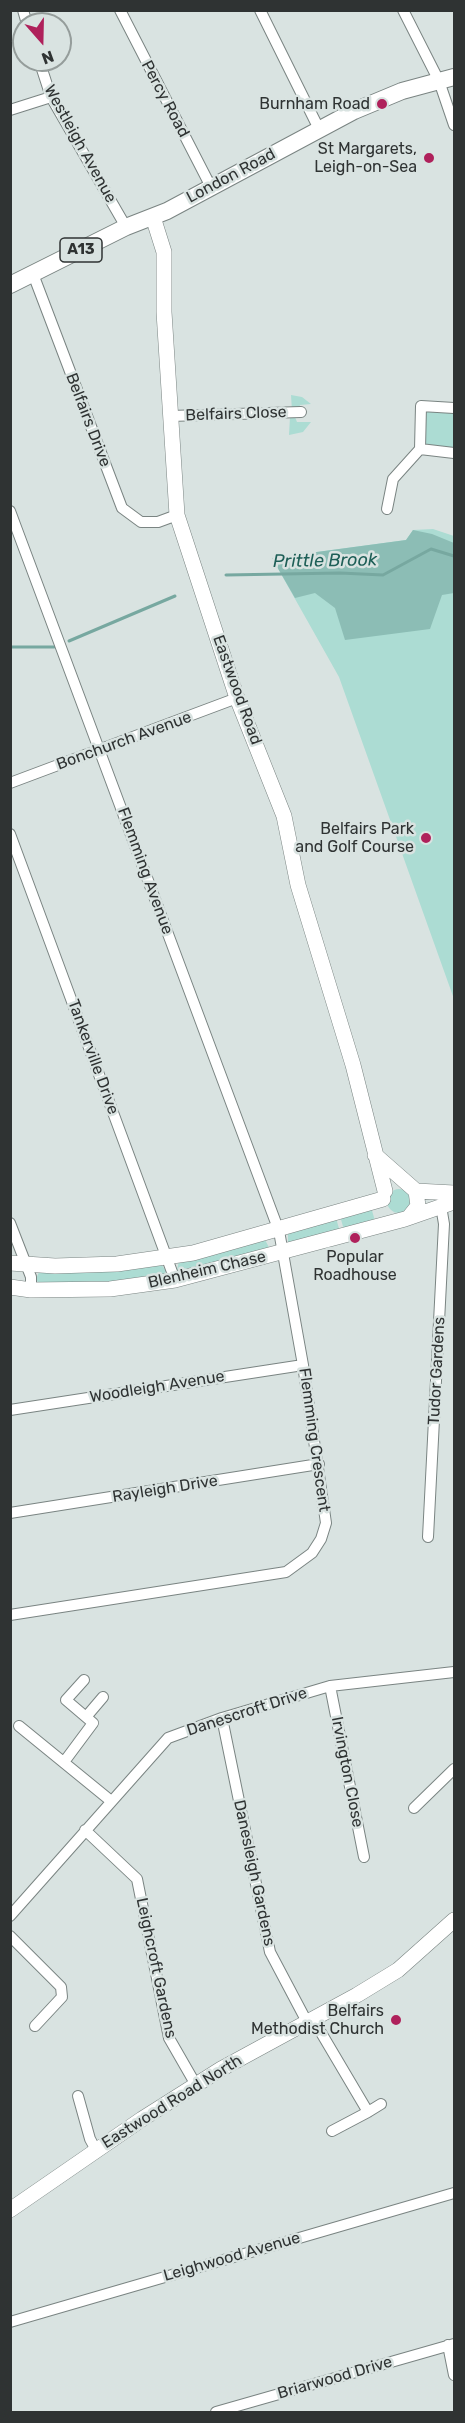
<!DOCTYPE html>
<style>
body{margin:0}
#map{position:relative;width:465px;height:2423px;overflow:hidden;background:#d9e3e1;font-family:Rubik,sans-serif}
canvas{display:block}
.frame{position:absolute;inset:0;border:12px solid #2f3333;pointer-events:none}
.north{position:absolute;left:12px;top:12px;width:60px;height:60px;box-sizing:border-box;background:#d9e3e1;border:2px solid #959d9b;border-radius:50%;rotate:160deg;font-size:16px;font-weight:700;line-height:24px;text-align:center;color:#2f3333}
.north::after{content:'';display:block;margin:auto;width:21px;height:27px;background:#af215b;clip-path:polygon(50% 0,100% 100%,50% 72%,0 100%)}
</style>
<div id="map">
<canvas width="465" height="2423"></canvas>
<div class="frame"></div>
<div class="north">N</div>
</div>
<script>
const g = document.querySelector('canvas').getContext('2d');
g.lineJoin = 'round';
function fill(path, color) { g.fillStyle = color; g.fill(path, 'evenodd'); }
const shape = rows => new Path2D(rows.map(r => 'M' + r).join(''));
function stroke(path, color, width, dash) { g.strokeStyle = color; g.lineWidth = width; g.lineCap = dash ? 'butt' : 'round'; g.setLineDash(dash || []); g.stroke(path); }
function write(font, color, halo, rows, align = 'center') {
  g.font = font + ' Rubik,sans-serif'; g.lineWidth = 5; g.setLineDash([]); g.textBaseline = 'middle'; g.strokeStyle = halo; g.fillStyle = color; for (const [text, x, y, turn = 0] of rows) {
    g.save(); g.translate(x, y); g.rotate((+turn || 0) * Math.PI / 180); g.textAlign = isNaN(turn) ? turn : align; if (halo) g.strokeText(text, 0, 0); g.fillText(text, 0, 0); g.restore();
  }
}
fill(shape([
 [291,395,302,397,311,404,300,405,299,410,292,411],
 [424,409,454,411,454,450,422,446],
 [290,417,295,417,297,422,311,422,303,432,289,435],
 [433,529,454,536,454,999,339,677,272,558,406,540,413,530],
 '387 1201a12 12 0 1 1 24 0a12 12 0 1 1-24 0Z',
 [371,1207,375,1221,344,1230,340,1216],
 [336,1218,340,1232,291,1244,288,1242,288,1233],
 [264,1238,271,1251,179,1272,177,1270,179,1261],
 [161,1264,166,1271,164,1275,136,1282,39,1284,36,1279,39,1272]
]), '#acdcd3');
fill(shape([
 [413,530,432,534,454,543,454,593,442,595,430,629,345,640,335,608,315,593,295,598,272,558,406,540]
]), '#8cbdb5');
stroke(shape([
 [226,575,340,573,383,575,431,549,454,556],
 [69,641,175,596],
 [10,647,54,647]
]), '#77a8a0', 3);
const street = shape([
 [23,10,27,24],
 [120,10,211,187],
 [260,10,319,129],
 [403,10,439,81,454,125],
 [39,60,51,97,126,227],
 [10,110,51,97],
 [33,274,122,508,141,522,158,522,177,515],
 [454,408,421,406,420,449,454,453],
 [170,416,301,412],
 [387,509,393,479,420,449],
 [10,511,279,1231,303,1365,326,1523,321,1539,312,1553,286,1572,10,1615],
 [10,783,237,698],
 [10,834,175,1280],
 [10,1223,31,1277,31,1290],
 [10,1410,303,1365],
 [10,1513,319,1464],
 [428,1537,444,1224,441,1206],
 [330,1686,364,1857],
 [86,1717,103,1697],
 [222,1718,270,1952,307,2022],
 [19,1726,111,1801],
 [64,1762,93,1723,66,1700,84,1680],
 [414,1808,454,1769],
 [85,1830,137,1879,169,2038,196,2085],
 [10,1916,168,1738,222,1718,330,1686,454,1672],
 [10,1936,61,1987,62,1997,35,2026],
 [313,2019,368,2112,332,2131],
 [78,2096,90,2139,96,2150],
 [368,2112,381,2104],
 [10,2322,454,2193],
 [448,2345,454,2375],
 [216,2412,454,2344]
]);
const secondary = shape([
 [153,217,164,252,164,312,177,515,237,698,284,816,298,885,353,1065,385,1191],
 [375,1155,416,1191,418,1206,410,1216],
 [416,1191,454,1193],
 [10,1263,55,1266,117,1264,193,1253,383,1199],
 [10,1287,31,1290,110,1289,175,1280,405,1219,454,1202],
 [10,2210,142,2119,221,2069,357,1995,398,1970,454,1920]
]);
const primary = shape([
 [10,285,126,227,167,211,354,111,402,91,454,77]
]);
stroke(street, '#7a8482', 12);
stroke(secondary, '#7a8482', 16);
stroke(primary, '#7a8482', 18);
stroke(street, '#fff', 10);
stroke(secondary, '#fff', 15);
stroke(primary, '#fff', 16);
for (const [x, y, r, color] of [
 [382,104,6,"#af215b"],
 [429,158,6,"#af215b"],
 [426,838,6,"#af215b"],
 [355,1238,6,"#af215b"],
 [396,2020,6,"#af215b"]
]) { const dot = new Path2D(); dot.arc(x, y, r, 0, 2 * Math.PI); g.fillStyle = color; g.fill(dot); stroke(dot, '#d9e3e1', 2); }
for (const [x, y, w] of [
 [81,250,42]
]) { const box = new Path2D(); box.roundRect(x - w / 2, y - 12, w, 24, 4.5); g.fillStyle = '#d9e3e1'; g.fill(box); stroke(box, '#2f3333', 1.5); }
write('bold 15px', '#2f3333', null, [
 ["A13",81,250]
]);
write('16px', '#2f3333', '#d9e3e1', [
 ["Percy Road",165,99,62],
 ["Westleigh Avenue",80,144,61],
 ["London Road",231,176,-28],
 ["Belfairs Close",236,414,-2],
 ["Belfairs Drive",88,420,69],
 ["Eastwood Road",237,690,70],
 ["Bonchurch Avenue",124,741,-20],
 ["Flemming Avenue",145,871,70],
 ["Tankerville Drive",93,1057,70],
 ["Blenheim Chase",207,1270,-13],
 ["Tudor Gardens",437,1371,-87],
 ["Woodleigh Avenue",157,1387,-9],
 ["Flemming Crescent",314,1440,82],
 ["Rayleigh Drive",165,1489,-9],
 ["Danescroft Drive",247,1712,-18],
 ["Irvington Close",347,1772,79],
 ["Danesleigh Gardens",254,1873,78],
 ["Leighcroft Gardens",156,1968,78],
 ["Eastwood Road North",172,2102,-32],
 ["Leighwood Avenue",232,2257,-16],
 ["Briarwood Drive",335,2378,-16]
]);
write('16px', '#2f3333', '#d9e3e1', [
 ["Burnham Road",370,104],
 ["St Margarets,",417,149],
 ["Leigh-on-Sea",417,167],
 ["Belfairs Park",414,829],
 ["and Golf Course",414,847],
 ["Popular",355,1257,"center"],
 ["Roadhouse",355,1275,"center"],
 ["Belfairs",384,2011],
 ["Methodist Church",384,2029]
], 'right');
write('italic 18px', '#1e5f57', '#d9e3e1', [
 ["Prittle Brook",325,561,-1]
]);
</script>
